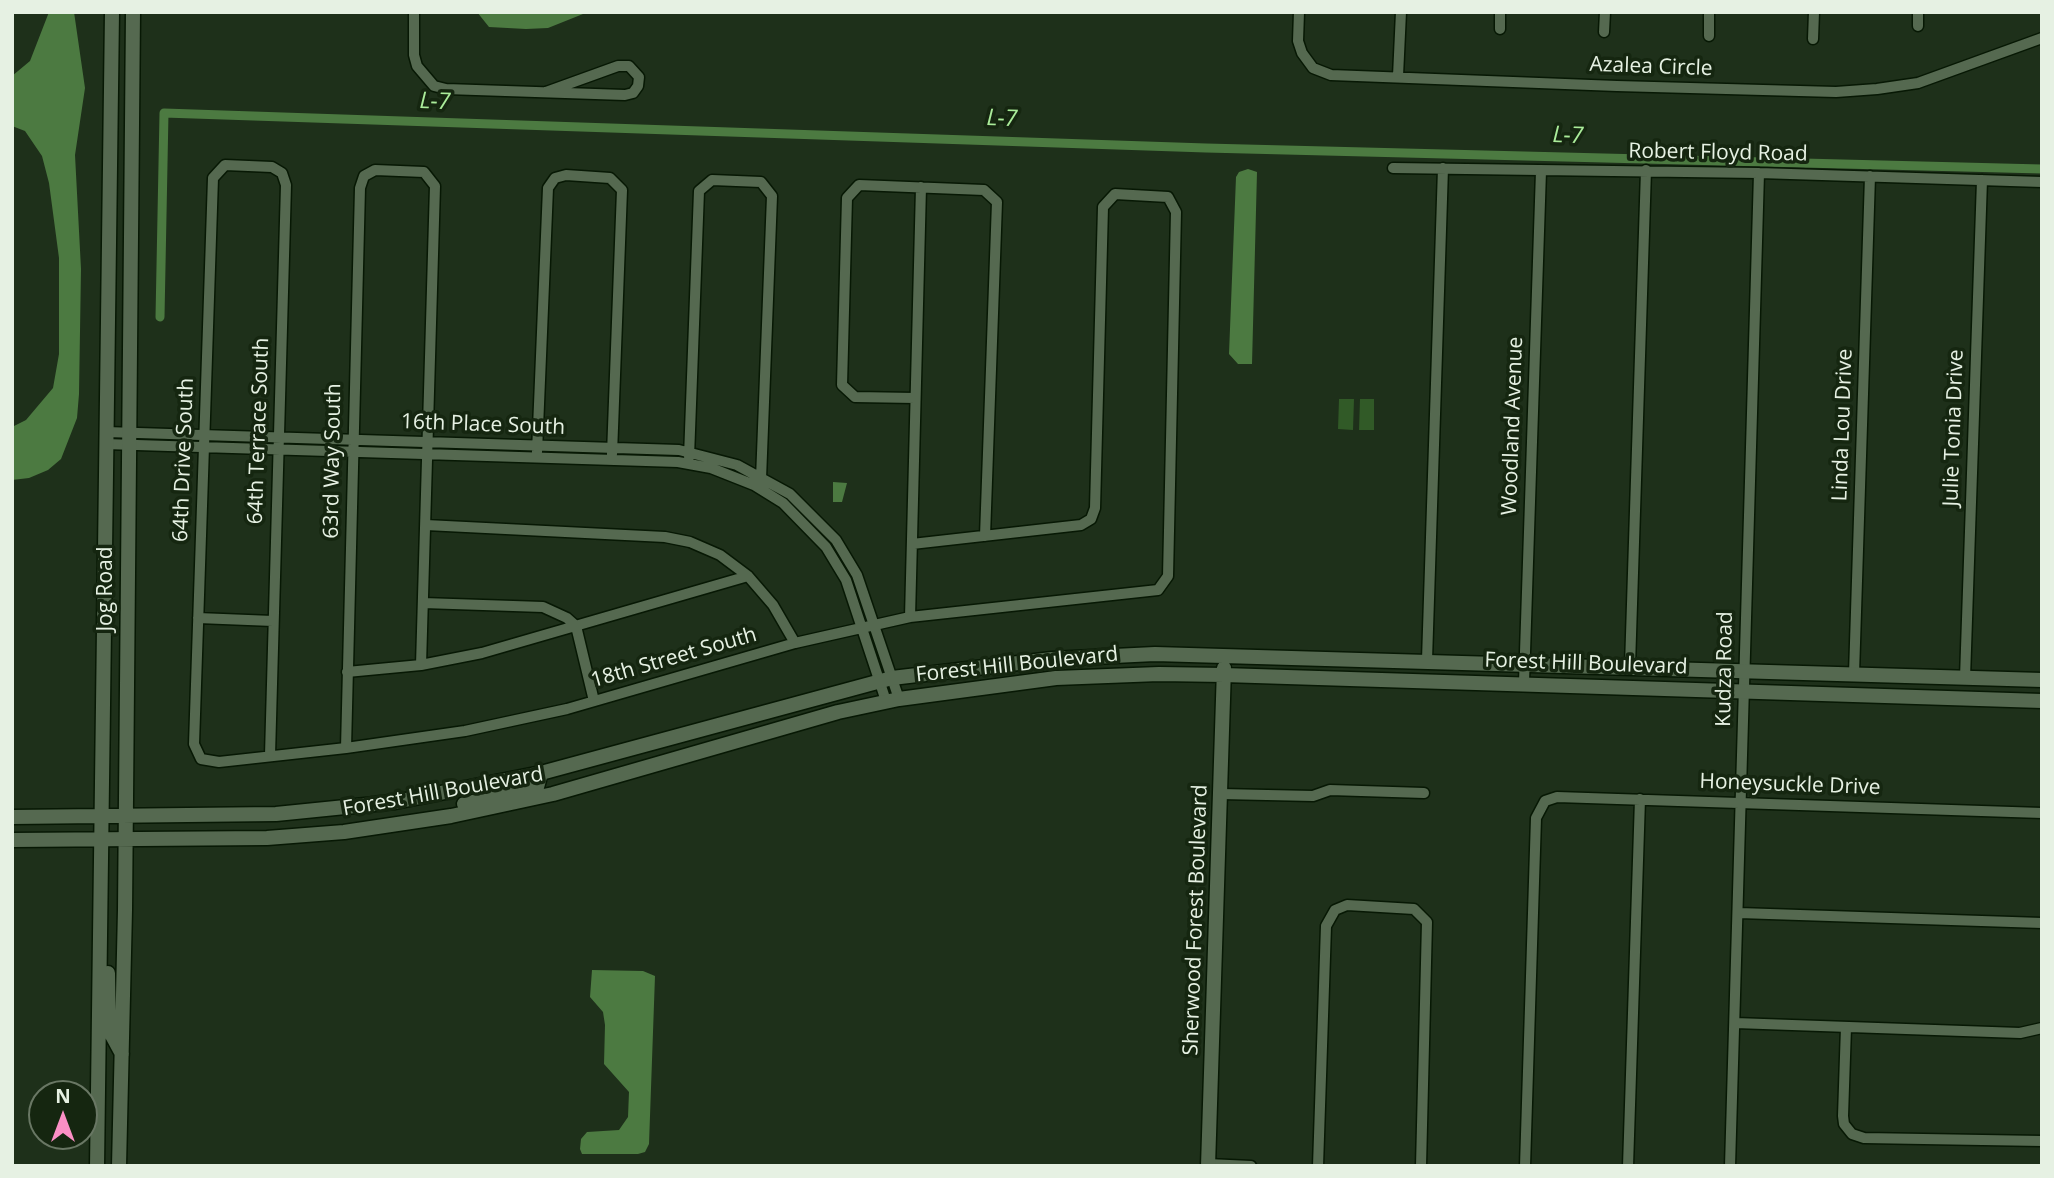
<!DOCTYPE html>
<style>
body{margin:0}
#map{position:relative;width:2054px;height:1178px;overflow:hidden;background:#1e301a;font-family:"Open Sans",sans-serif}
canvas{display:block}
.frame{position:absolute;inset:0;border:14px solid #e6f1e3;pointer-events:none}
.north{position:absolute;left:28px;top:1080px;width:70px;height:70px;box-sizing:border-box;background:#152610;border:2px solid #697764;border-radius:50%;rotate:0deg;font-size:19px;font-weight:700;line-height:28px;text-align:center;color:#e6f1e3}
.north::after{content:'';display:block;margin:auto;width:24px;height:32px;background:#fb8fc5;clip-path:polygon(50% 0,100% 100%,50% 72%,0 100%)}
</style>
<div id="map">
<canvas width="2054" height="1178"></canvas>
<div class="frame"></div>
<div class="north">N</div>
</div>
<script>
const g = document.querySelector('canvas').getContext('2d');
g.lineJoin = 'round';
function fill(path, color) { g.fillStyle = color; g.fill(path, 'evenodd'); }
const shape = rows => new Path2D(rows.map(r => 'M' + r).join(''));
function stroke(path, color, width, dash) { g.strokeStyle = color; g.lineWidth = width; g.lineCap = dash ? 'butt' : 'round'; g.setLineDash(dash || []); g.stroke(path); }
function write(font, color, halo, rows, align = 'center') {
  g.font = font + ' "Open Sans",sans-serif'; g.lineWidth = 7; g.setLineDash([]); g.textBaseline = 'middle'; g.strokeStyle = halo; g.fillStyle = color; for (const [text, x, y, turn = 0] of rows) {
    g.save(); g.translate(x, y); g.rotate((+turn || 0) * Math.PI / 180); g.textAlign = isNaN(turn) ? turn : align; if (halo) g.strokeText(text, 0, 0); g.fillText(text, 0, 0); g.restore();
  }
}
fill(shape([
 [1339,399,1354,399,1353,430,1338,429],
 [1360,399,1374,399,1374,430,1359,430]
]), '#315a27');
fill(shape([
 [49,12,74,12,85,88,75,155,81,269,79,394,77,418,61,459,48,470,29,478,12,480,12,427,26,420,53,388,59,354,59,258,49,183,42,156,25,131,12,126,12,76,30,61],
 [477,12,588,12,548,28,526,29,489,27],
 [1248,169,1257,172,1252,364,1238,364,1229,354,1236,177,1239,172],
 [833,482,847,483,842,502,833,502],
 [592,970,643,971,655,976,649,1144,645,1152,638,1154,582,1154,580,1149,581,1139,587,1132,619,1130,628,1117,629,1092,604,1064,605,1025,603,1012,590,997]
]), '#4c7a41');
stroke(shape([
 [160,317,164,113,1206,148,2042,169]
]), '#4c7a41', 9);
const street = shape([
 [414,12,414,55,417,66,434,86,446,89,625,95,633,93,638,86,639,77,629,66,618,66,546,92],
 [1299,12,1298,41,1302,53,1313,68,1331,75,1617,86,1836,92,1877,89,1918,83,2042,38],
 [1918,26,1918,12],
 [1500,29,1500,12],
 [1604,32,1605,12],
 [1709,36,1709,12],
 [1813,39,1814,12],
 [1398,76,1401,12],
 [1393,168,1759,173,2042,182],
 [915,398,855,397,842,385,847,198,859,185,984,190,997,202,985,536],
 [106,432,679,450,737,465,790,494,836,540,857,575,899,699],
 [105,444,678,462,711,468,754,485,783,503,826,547,846,580,886,701],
 [537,452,548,188,555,178,566,175,610,178,622,190,612,454],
 [689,457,699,191,712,180,761,182,772,196,761,479],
 [426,525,665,537,690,542,720,555,748,576,773,605,795,643],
 [423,603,543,607,567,618,576,626,594,701],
 [910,617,921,187],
 [198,618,273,621],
 [1427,660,1443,168],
 [1630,666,1646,170],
 [347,672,421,665,482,653,748,576],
 [1854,674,1870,176],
 [1965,678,1982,180],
 [1524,682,1541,171],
 [346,748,360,188,364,176,375,170,424,172,435,186,421,665],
 [270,755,286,185,282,173,272,167,225,165,213,178,194,744,201,759,219,762,346,748,465,731,567,709,795,643,910,617,1158,590,1168,576,1176,212,1168,197,1115,194,1103,207,1095,508,1091,519,1081,525,912,544],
 [1221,794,1313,796,1330,790,1424,793],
 [1739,913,2042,923],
 [1735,1023,2020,1033,2042,1028],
 [1846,1027,1843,1116,1844,1124,1852,1134,1864,1138,2042,1141],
 [1208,1164,1251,1166],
 [1318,1166,1326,926,1335,910,1347,905,1414,909,1427,922,1421,1166],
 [1525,1166,1536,818,1545,801,1557,797,2042,813],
 [1628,1166,1640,799],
 [1730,1166,1759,173]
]);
const secondary = shape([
 [464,804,537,787,541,773],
 [12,817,276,814,395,802,541,773,892,678,1052,659,1155,654,2042,680],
 [12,840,267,838,344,832,451,816,553,794,838,712,899,699,1056,678,1159,674,1224,675,2042,701],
 [108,973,109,1030,122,1054],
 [97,1166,112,12],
 [119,1166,125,910,133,12],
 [1208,1166,1224,668]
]);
stroke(street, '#071804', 13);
stroke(secondary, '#071804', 17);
stroke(street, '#556950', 10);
stroke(secondary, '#556950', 14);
write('21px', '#e6f1e3', '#152610', [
 ["Azalea Circle",1651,67,2],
 ["Robert Floyd Road",1718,153,1],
 ["16th Place South",483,425,2],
 ["Linda Lou Drive",1843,425,-88],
 ["Woodland Avenue",1513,426,-88],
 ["Julie Tonia Drive",1954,428,-88],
 ["64th Terrace South",259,431,-88],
 ["64th Drive South",184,460,-88],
 ["63rd Way South",333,461,-89],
 ["Jog Road",106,589,-90],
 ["18th Street South",674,658,-16],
 ["Forest Hill Boulevard",1586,664,2],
 ["Forest Hill Boulevard",1017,665,-6],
 ["Kudza Road",1725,669,-89],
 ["Honeysuckle Drive",1790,785,2],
 ["Forest Hill Boulevard",443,792,-10],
 ["Sherwood Forest Boulevard",1196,920,-88]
]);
write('italic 23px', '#aaec9a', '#152610', [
 ["L-7",435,102,2],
 ["L-7",1002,119,2],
 ["L-7",1568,136,2]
]);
</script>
